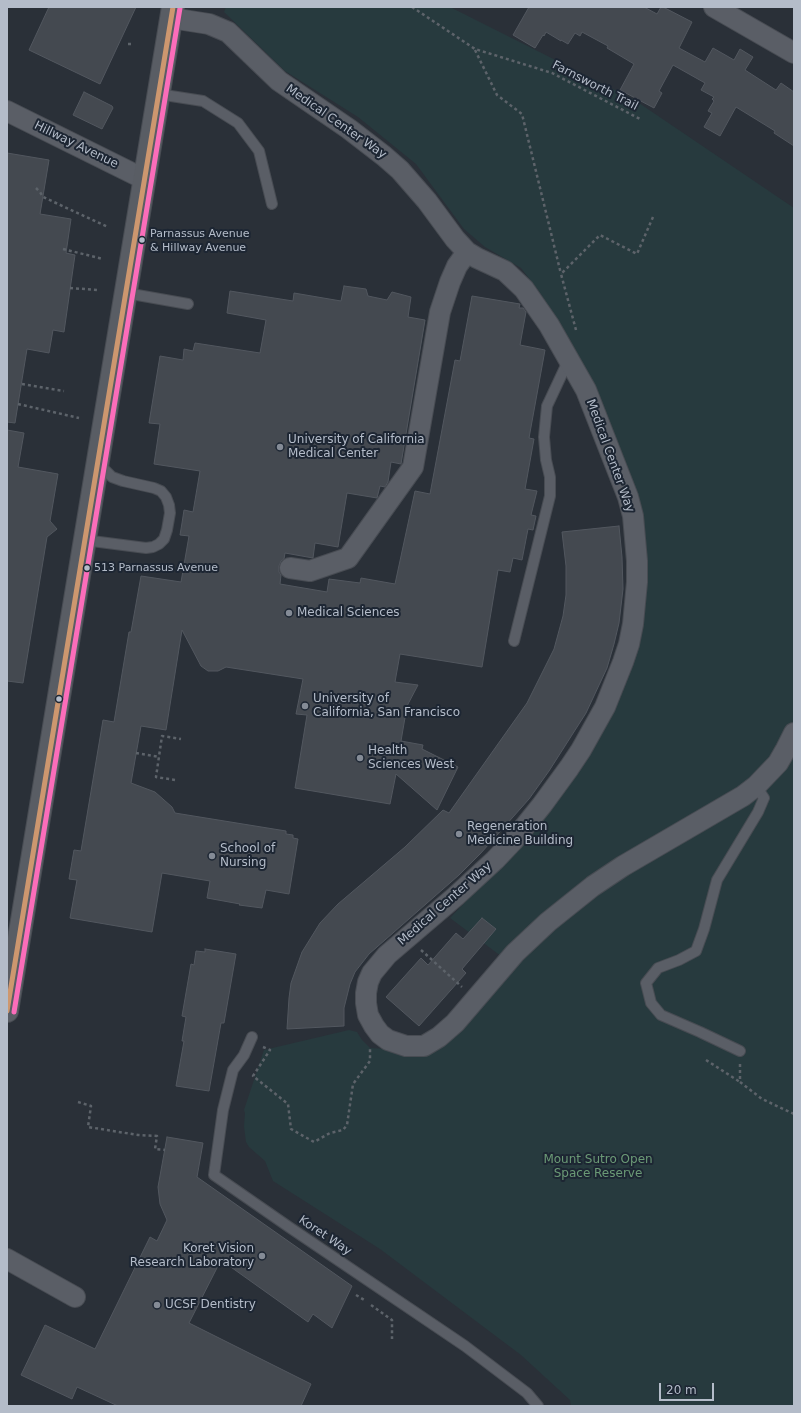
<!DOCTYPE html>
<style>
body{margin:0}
#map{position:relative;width:801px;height:1413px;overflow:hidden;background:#2a3038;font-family:"DejaVu Sans",sans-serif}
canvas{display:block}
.frame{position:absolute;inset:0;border:8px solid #b4bcc9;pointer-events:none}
.scale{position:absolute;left:659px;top:1383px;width:55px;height:18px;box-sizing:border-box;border:2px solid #b4bcc9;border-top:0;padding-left:5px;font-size:12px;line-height:14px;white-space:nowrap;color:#b4bcc9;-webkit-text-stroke:3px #1d2633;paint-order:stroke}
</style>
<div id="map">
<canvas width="801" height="1413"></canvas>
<div class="frame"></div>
<div class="scale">20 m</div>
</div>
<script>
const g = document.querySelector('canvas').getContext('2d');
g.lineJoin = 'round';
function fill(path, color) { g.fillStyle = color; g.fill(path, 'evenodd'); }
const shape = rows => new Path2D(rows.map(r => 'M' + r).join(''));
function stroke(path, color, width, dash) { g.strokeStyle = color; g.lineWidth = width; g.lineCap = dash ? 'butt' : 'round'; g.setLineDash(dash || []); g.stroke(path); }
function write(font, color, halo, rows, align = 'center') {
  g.font = font + ' "DejaVu Sans",sans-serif'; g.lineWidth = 4; g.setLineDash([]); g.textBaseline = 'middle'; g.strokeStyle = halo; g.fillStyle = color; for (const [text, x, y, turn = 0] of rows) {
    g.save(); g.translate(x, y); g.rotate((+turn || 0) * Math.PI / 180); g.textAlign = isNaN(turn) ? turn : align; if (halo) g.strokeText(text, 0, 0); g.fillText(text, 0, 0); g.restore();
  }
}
fill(shape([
 [226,7,450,7,633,99,794,208,794,1406,571,1406,570,1400,521,1355,380,1249,273,1181,265,1161,249,1147,246,1142,244,1126,245,1113,244,1110,264,1050,349,1030,357,1032,362,1040,370,1048,387,1049,407,1054,513,965,450,918,533,831,608,711,644,544,565,333,538,290,521,268,485,247,464,229,416,164,358,117,285,71,224,12]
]), '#273a3e');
const building = shape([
 [49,7,136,7,100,84,29,50,49,7],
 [529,7,644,7,657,14,661,7,663,7,692,22,679,48,705,62,713,48,734,60,740,49,753,57,745,70,776,90,781,83,794,92,794,146,774,133,775,131,736,107,720,136,704,127,712,113,708,111,714,101,712,99,714,97,701,90,705,83,673,65,659,91,662,93,654,108,620,90,634,64,607,48,608,46,582,32,580,36,575,33,568,44,561,40,561,41,546,32,544,36,543,35,535,48,513,35,529,7],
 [84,92,112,106,113,108,102,129,73,115,84,92],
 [7,153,49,160,40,214,71,219,66,253,75,255,64,332,53,330,49,353,27,349,15,423,7,422,7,153],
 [344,286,366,289,368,296,387,300,392,292,411,297,408,317,425,320,401,464,391,462,388,482,385,487,380,486,377,498,347,493,338,547,315,543,313,558,285,553,284,559,281,561,279,566,279,572,281,575,280,584,327,592,329,579,360,583,361,578,395,584,415,491,430,494,455,360,460,361,472,296,520,304,519,308,523,308,526,312,520,345,545,350,529,438,534,439,525,489,537,491,531,515,536,516,533,530,528,529,522,560,513,558,510,572,498,570,482,667,400,654,395,682,418,685,407,706,401,741,423,745,422,749,458,767,437,810,396,774,390,804,295,788,307,715,296,714,303,679,226,667,218,671,208,671,201,666,182,630,166,730,141,726,131,783,155,792,172,807,175,813,286,831,286,834,293,835,293,838,298,839,289,894,266,890,262,908,239,905,240,904,207,898,210,881,162,873,152,932,70,918,77,880,69,879,74,850,81,851,103,720,114,722,129,632,131,632,141,576,181,582,189,536,180,535,182,523,184,510,193,512,200,471,154,464,160,424,149,423,160,356,183,360,184,349,193,351,195,343,260,353,266,320,227,313,230,291,293,301,294,293,341,301,344,286],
 [7,430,24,433,18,467,58,474,50,521,57,529,47,537,23,683,7,681,7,430],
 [619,526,622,557,623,589,619,623,614,644,607,668,586,713,549,771,529,799,481,853,459,875,369,954,355,972,350,984,344,1008,344,1026,287,1029,289,998,291,983,302,952,320,923,338,904,405,847,443,810,449,813,527,703,554,649,563,616,566,595,566,566,562,532,619,526],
 [482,918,496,929,462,969,466,973,419,1026,386,997,421,958,428,965,456,933,463,939,482,918],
 [205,949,236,954,224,1023,221,1023,209,1091,176,1086,184,1041,182,1041,186,1017,182,1016,191,964,194,965,196,951,205,952,205,949],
 [167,1137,203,1143,197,1177,352,1286,332,1328,313,1314,308,1322,221,1260,189,1323,311,1384,301,1406,118,1406,77,1387,72,1399,21,1375,45,1325,95,1349,150,1237,157,1241,167,1220,160,1204,158,1187,167,1137]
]);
fill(building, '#444950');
stroke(building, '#52575f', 1);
const lane = shape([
 [158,94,203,101,238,123,259,151,272,204],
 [126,293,188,304],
 [84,540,146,548,153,547,159,544,164,539,167,530,170,513,169,505,166,497,161,491,154,488,123,481,112,477,104,469,98,462],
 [514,641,550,496,550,477,546,460,544,437,547,406,569,359],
 [252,1037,244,1055,233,1070,223,1110,214,1175,289,1227,465,1346,527,1393,538,1406],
 [740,1051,700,1032,661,1015,651,1003,646,983,658,968,679,960,696,951,704,929,717,880,758,812,764,798,756,786]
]);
const street = shape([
 [714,7,794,53],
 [171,18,209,24,228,32,279,81,349,129,384,156,400,170,427,201,455,239,467,252,477,258,505,271,524,289,549,325,586,390,628,497,633,516,637,561,637,582,633,624,629,644,623,662,605,707,581,750,569,768,542,805,513,841,495,860,456,896,387,955,372,973,368,982,366,993,366,1003,368,1015,374,1026,380,1034,388,1040,406,1046,424,1046,439,1037,455,1023,515,953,548,922,593,886,623,866,743,796,756,786,778,763,786,749,794,733],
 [7,111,144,179],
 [290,568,310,571,348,558,413,467,440,312,450,282,457,266,467,252],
 [7,1259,75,1297]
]);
const secondary = shape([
 [7,1011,173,7]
]);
stroke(lane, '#484c53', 12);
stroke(street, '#484c53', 22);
stroke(secondary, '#484c53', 24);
stroke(shape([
 [412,7,475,49,552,73,640,119],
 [128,44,134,44],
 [475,50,497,95,522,114,561,274],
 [36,188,40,192,43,197,108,227],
 [63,249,103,259],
 [70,288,98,290],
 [576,330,561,274,600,235,637,254,653,217],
 [22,384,64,391],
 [18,404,79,418],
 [136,753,159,757],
 [175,780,156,777,162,736,181,739],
 [421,950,462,987],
 [263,1047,270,1050,253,1076,288,1104,291,1129,314,1142,330,1133,343,1130,347,1125,353,1084,370,1061,370,1049],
 [706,1060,740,1082],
 [740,1064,740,1082,762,1099,794,1114],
 [78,1102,91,1106,88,1127,138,1135,157,1136,155,1149,165,1150],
 [356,1295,366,1301],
 [371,1305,392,1320,392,1339]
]), '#5d636a', 2.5, [3, 3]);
stroke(lane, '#5a5e66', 10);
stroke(street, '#5a5e66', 20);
stroke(secondary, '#595d64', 22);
stroke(shape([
 [7,1011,173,7]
]), '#cd976f', 5);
stroke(shape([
 [14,1012,180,8]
]), '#fb6dba', 5);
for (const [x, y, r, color] of [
 [142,240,3.5,"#b4bcc9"],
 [280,447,4,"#848b96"],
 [87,568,3.5,"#b4bcc9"],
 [289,613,4,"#848b96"],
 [59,699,3.5,"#b4bcc9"],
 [305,706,4,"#848b96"],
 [360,758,4,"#848b96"],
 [459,834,4,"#848b96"],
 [212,856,4,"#848b96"],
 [262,1256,4,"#848b96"],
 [157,1305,4,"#848b96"]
]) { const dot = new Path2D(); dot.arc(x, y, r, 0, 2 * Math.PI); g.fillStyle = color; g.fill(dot); stroke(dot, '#1d2633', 1.5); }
write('11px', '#b4bcc9', '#1d2633', [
 ["Parnassus Avenue",150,234],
 ["& Hillway Avenue",150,248],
 ["513 Parnassus Avenue",94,568]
], 'left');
write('12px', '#b4bcc9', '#1d2633', [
 ["Farnsworth Trail",595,86,27],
 ["Medical Center Way",336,122,35],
 ["Hillway Avenue",76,145,26],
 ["Medical Center Way",610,456,70],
 ["Medical Center Way",445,904,-41],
 ["Koret Way",325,1236,34]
]);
write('12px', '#b4bcc9', '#1d2633', [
 ["University of California",288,440],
 ["Medical Center",288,454],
 ["Medical Sciences",297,613],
 ["University of",313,699],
 ["California, San Francisco",313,713],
 ["Health",368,751],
 ["Sciences West",368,765],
 ["Regeneration",467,827],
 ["Medicine Building",467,841],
 ["School of",220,849],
 ["Nursing",220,863],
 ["Koret Vision",254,1249,"right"],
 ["Research Laboratory",254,1263,"right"],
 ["UCSF Dentistry",165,1305]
], 'left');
write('12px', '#6b9a76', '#1d2633', [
 ["Mount Sutro Open",598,1160],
 ["Space Reserve",598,1174]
]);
</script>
